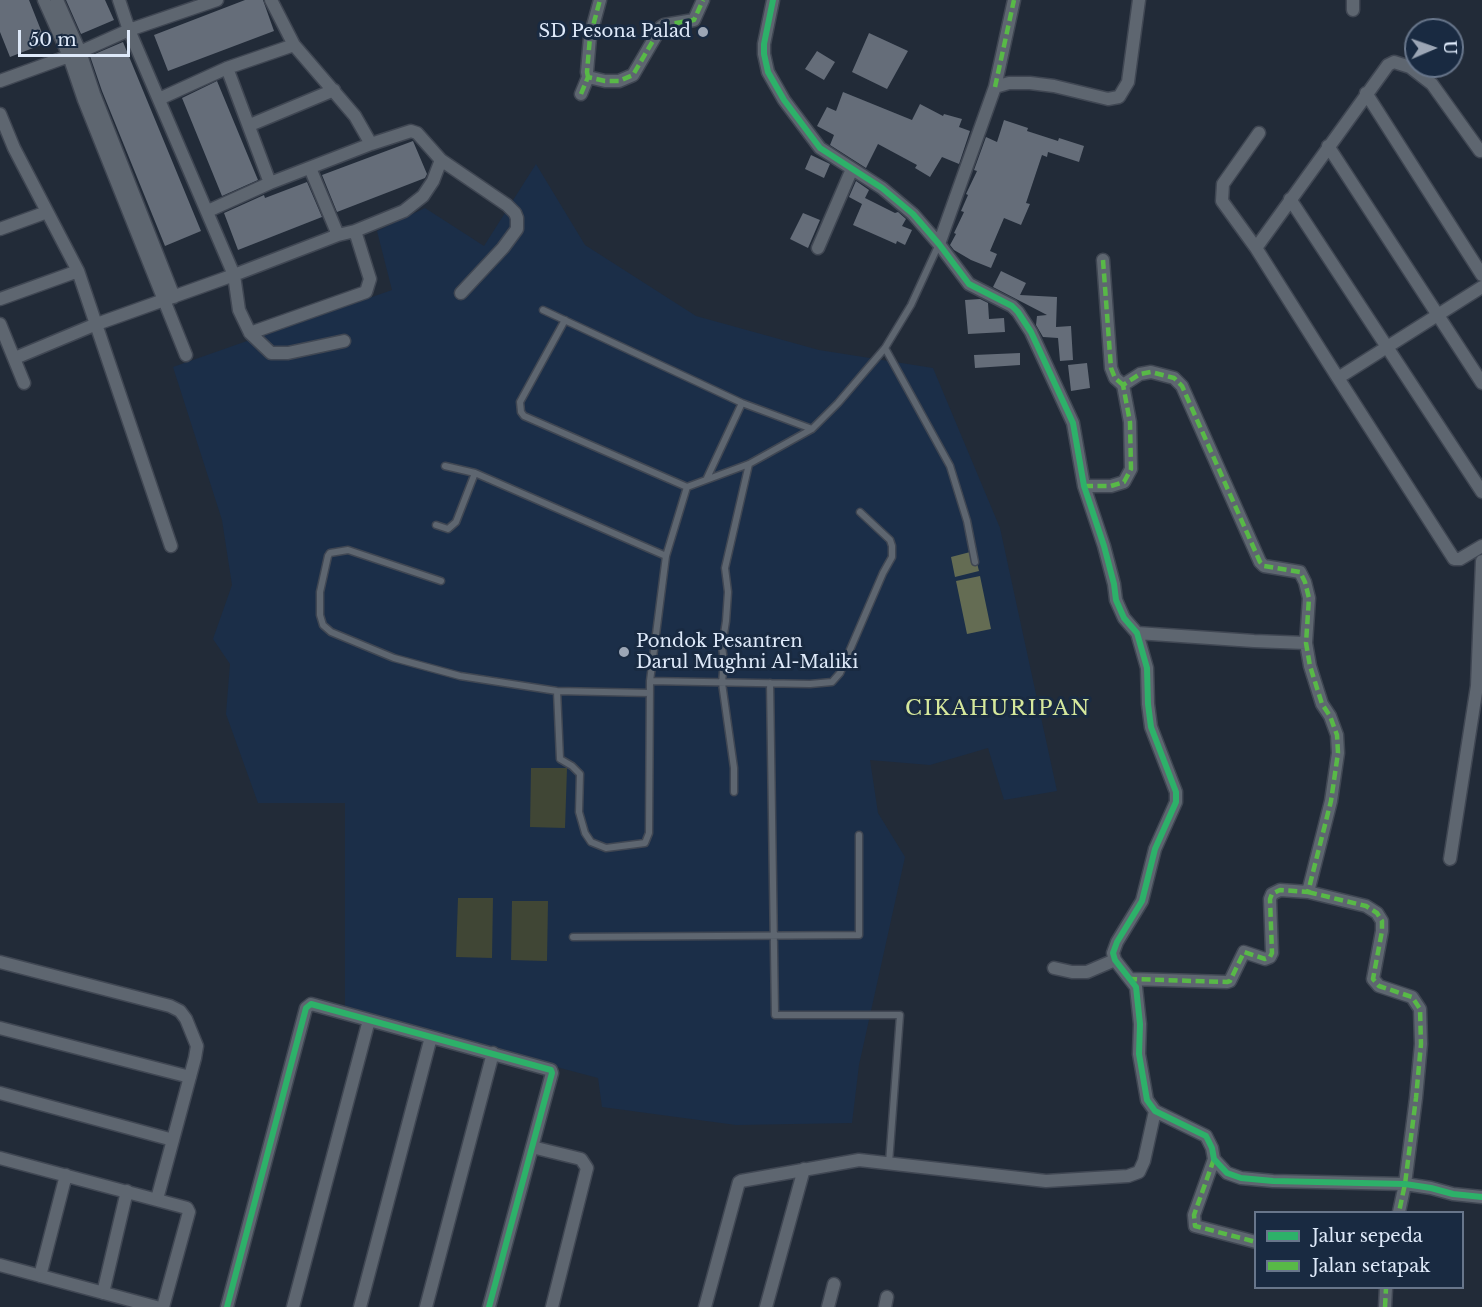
<!DOCTYPE html>
<style>
body{margin:0}
#map{position:relative;width:1482px;height:1307px;overflow:hidden;background:#222b38;font-family:"Libre Baskerville",serif}
canvas{display:block}
.legend{position:absolute;left:1254px;top:1211px;width:210px;height:78px;box-sizing:border-box;background:#192a41;border:2px solid #68768b;margin:0;padding:8px 10px;list-style:none;font-size:18px;color:#dee9f9}
.legend li{display:flex;align-items:center;gap:12px;height:30px}
.legend b{width:30px;border:2px solid #68768b}
.north{position:absolute;left:1404px;top:18px;width:60px;height:60px;box-sizing:border-box;background:#192a41;border:2px solid #68768b;border-radius:50%;rotate:88deg;font-size:16px;font-weight:700;line-height:24px;text-align:center;color:#dee9f9}
.north::after{content:'';display:block;margin:auto;width:21px;height:27px;background:#9ca6b5;clip-path:polygon(50% 0,100% 100%,50% 72%,0 100%)}
.scale{position:absolute;left:18px;top:30px;width:112px;height:27px;box-sizing:border-box;border:3px solid #dee9f9;border-top:0;padding-left:8px;font-size:18px;line-height:21px;white-space:nowrap;color:#dee9f9;-webkit-text-stroke:4px #192a41;paint-order:stroke}
</style>
<div id="map">
<canvas width="1482" height="1307"></canvas>
<ul class="legend">
<li><b style="height:8px;background:#2db169"></b>Jalur sepeda</li>
<li><b style="height:8px;background:#58b947"></b>Jalan setapak</li>
</ul>
<div class="north">U</div>
<div class="scale">50 m</div>
</div>
<script>
const g = document.querySelector('canvas').getContext('2d');
g.lineJoin = 'round';
function fill(path, color) { g.fillStyle = color; g.fill(path, 'evenodd'); }
const shape = rows => new Path2D(rows.map(r => 'M' + r).join(''));
function stroke(path, color, width, dash) { g.strokeStyle = color; g.lineWidth = width; g.lineCap = dash ? 'butt' : 'round'; g.setLineDash(dash || []); g.stroke(path); }
function write(font, color, halo, rows, align = 'center') {
  g.font = font + ' "Libre Baskerville",serif'; g.lineWidth = 6; g.setLineDash([]); g.textBaseline = 'middle'; g.strokeStyle = halo; g.fillStyle = color; for (const [text, x, y, turn = 0] of rows) {
    g.save(); g.translate(x, y); g.rotate((+turn || 0) * Math.PI / 180); g.textAlign = isNaN(turn) ? turn : align; if (halo) g.strokeText(text, 0, 0); g.fillText(text, 0, 0); g.restore();
  }
}
fill(shape([
 [536,164,585,245,696,316,819,350,933,368,1000,528,1057,791,1004,800,988,748,930,765,870,760,878,813,905,857,859,1065,852,1123,736,1125,602,1107,598,1078,345,1011,345,803,258,803,226,714,230,664,213,639,232,585,222,520,173,367,392,290,377,231,425,208,484,246]
]), '#1b2e48');
fill(shape([
 [531,768,567,768,565,828,530,827],
 [458,898,493,898,492,958,456,957],
 [512,901,548,901,547,961,511,960]
]), '#404635');
fill(shape([
 [974,551,979,571,955,577,951,557],
 [980,576,991,629,967,634,956,581]
]), '#646c53');
fill(shape([
 [0,0,29,0,46,43,10,57,0,32],
 [66,0,105,0,114,20,81,34],
 [245,0,263,0,274,31,168,71,154,35],
 [869,33,908,51,887,89,852,72],
 [123,42,201,231,165,246,102,91,90,56],
 [817,51,835,62,824,80,805,69],
 [217,81,258,180,222,196,182,98],
 [843,92,912,120,920,104,943,116,944,114,962,119,959,127,970,131,959,164,942,157,930,177,915,168,917,165,878,144,866,168,830,145,834,135,817,126,827,107,836,111],
 [1004,120,1028,128,1027,131,1058,141,1059,138,1084,146,1079,162,1048,152,1047,157,1042,155,1026,203,1030,204,1021,225,1004,218,990,251,997,254,991,268,971,260,954,250,950,245,956,234,954,233,964,212,961,211,968,195,966,194,977,171,974,170,986,137,997,142],
 [413,141,427,174,425,178,337,212,322,175],
 [811,155,830,164,824,178,805,169],
 [856,181,869,190,865,198,895,213,898,212,906,219,902,226,912,230,905,245,897,241,896,244,853,225,862,204,849,197],
 [307,182,322,217,238,250,224,213,264,195,265,198],
 [803,213,820,220,808,248,790,239],
 [1001,271,1026,283,1020,295,1057,297,1056,327,1071,326,1073,360,1060,361,1058,338,1043,337,1036,325,1037,316,1047,315,993,287],
 [980,299,988,303,989,319,1004,318,1005,332,968,334,965,300],
 [1020,353,1020,365,975,368,974,355],
 [1087,363,1090,388,1071,391,1068,365]
]), '#656d79');
const lane = shape([
 [543,310,742,403,812,429],
 [565,320,520,402,521,412,524,416,687,487],
 [885,348,950,466,967,521,975,562],
 [445,466,475,473,666,556],
 [707,478,742,403],
 [436,525,448,529,456,522,475,473],
 [441,581,348,550,330,553,328,556,320,592,320,615,323,625,331,632,394,658,460,676,557,691,650,693],
 [650,681,810,684,832,682,840,673,883,573,892,557,892,546,890,540,860,512],
 [770,683,775,1015,900,1015,889,1163],
 [557,691,560,759,572,766,580,774,579,812,585,833,591,842,606,848,645,843,649,833,650,681,666,556,687,487,749,464,812,429,838,403,885,348,911,305,939,244],
 [734,792,734,768,722,683,724,661,722,647,726,621,728,592,725,568,749,464],
 [573,937,859,935,859,835]
]);
const street = shape([
 [44,0,69,56,84,100,186,355],
 [57,0,80,52,94,94,174,297],
 [119,0,129,30,234,275,239,310,250,333,366,292,370,279,355,231],
 [271,0,294,45,355,116,371,144],
 [773,0,764,44,764,54,768,72,784,100,820,148,882,188,913,214,939,244,969,284,1012,306,1018,312,1031,332,1073,423,1084,486,1104,546,1114,584,1116,600,1124,618,1137,633,1147,668,1148,704,1151,727,1176,792,1176,802,1155,849,1142,901,1117,942,1113,953,1115,960,1136,987,1140,1024,1139,1054,1147,1100,1155,1111,1206,1136,1212,1148,1214,1159,1227,1173,1241,1178,1273,1181,1405,1184,1431,1188,1453,1194,1482,1197],
 [1353,0,1353,10],
 [227,68,270,183],
 [588,77,587,72,590,37,600,0],
 [0,81,80,52,129,30,217,0],
 [995,87,1014,0],
 [1366,93,1482,275],
 [581,94,588,77,605,81,619,81,633,75,661,27,664,25,694,20,703,0],
 [159,99,227,68,294,45],
 [0,114,14,148,78,271,171,546],
 [250,125,334,90],
 [1259,133,1223,184,1222,201,1256,248,1338,378],
 [1328,146,1482,383],
 [310,168,338,235],
 [1290,199,1482,492],
 [208,211,270,183,371,144,411,131,417,133,441,160,507,205,515,213,517,218,517,229,503,248,461,293],
 [0,229,47,212],
 [939,244,995,87,1009,83,1030,83,1054,86,1108,99,1119,97,1128,82,1139,0],
 [818,248,852,169],
 [1256,248,1388,65,1394,62,1410,67,1432,84,1480,151],
 [1103,260,1111,368,1115,378,1123,385],
 [1482,287,1338,378,1454,559,1460,559,1482,546],
 [0,299,78,271],
 [0,324,24,383],
 [250,333,271,353,288,353,344,341],
 [15,358,94,325,234,275,338,235,355,231,404,211,423,196,433,181,441,160],
 [1084,486,1111,486,1124,482,1131,469,1130,422,1123,385,1140,374,1151,372,1174,378,1182,386,1260,562,1264,566,1300,572,1305,582,1309,598,1306,643,1310,666,1322,704,1330,716,1337,735,1338,753,1331,801,1308,892,1280,890,1272,894,1270,899,1272,953,1270,957,1265,959,1244,952,1230,981,1227,982,1131,979],
 [1137,633,1254,641,1306,643],
 [1450,859,1477,686,1482,561],
 [1308,892,1366,906,1377,913,1382,921,1382,931,1373,979,1379,986,1412,997,1420,1009,1421,1044,1416,1098,1405,1184,1399,1212],
 [0,962,170,1006,180,1011,186,1019,197,1046,195,1058,157,1199],
 [1054,968,1072,972,1087,972,1115,960],
 [0,1028,190,1077],
 [0,1093,173,1140],
 [532,1147,581,1159,587,1168,552,1307],
 [0,1158,187,1208,189,1212,163,1307],
 [1214,1159,1194,1215,1195,1226,1256,1242],
 [0,1265,156,1307],
 [40,1276,66,1175],
 [103,1293,127,1191],
 [227,1307,306,1008,311,1004,551,1070,552,1073,489,1307],
 [293,1307,369,1020],
 [360,1307,431,1037],
 [426,1307,493,1053],
 [705,1307,739,1182,741,1181,859,1160,1046,1181,1128,1176,1139,1172,1144,1161,1155,1111],
 [766,1307,804,1169],
 [828,1307,834,1284],
 [885,1307,887,1297],
 [1385,1307,1386,1288]
]);
stroke(lane, '#404753', 9);
stroke(street, '#404753', 15);
stroke(lane, '#5e6670', 6);
stroke(street, '#5e6670', 12);
stroke(shape([
 [588,77,587,72,590,37,600,0],
 [995,87,1014,0],
 [581,94,588,77,605,81,619,81,633,75,661,27,664,25,694,20,703,0],
 [1103,260,1111,368,1115,378,1123,385],
 [1084,486,1111,486,1124,482,1131,469,1130,422,1123,385,1140,374,1151,372,1174,378,1182,386,1260,562,1264,566,1300,572,1305,582,1309,598,1306,643,1310,666,1322,704,1330,716,1337,735,1338,753,1331,801,1308,892,1280,890,1272,894,1270,899,1272,953,1270,957,1265,959,1244,952,1230,981,1227,982,1131,979],
 [1308,892,1366,906,1377,913,1382,921,1382,931,1373,979,1379,986,1412,997,1420,1009,1421,1044,1416,1098,1405,1184,1399,1212],
 [1214,1159,1194,1215,1195,1226,1256,1242],
 [1385,1307,1386,1288]
]), '#58b947', 4.5, [9, 4.5]);
stroke(shape([
 [773,0,764,44,764,54,768,72,784,100,820,148,882,188,913,214,939,244,969,284,1012,306,1018,312,1031,332,1073,423,1084,486,1104,546,1114,584,1116,600,1124,618,1137,633,1147,668,1148,704,1151,727,1176,792,1176,802,1155,849,1142,901,1117,942,1113,953,1115,960,1136,987,1140,1024,1139,1054,1147,1100,1155,1111,1206,1136,1212,1148,1214,1159,1227,1173,1241,1178,1273,1181,1405,1184,1431,1188,1453,1194,1482,1197],
 [227,1307,306,1008,311,1004,551,1070,552,1073,489,1307]
]), '#2db169', 6);
for (const [x, y, r, color] of [
 [703,32,6,"#9ca6b5"],
 [624,652,6,"#9ca6b5"]
]) { const dot = new Path2D(); dot.arc(x, y, r, 0, 2 * Math.PI); g.fillStyle = color; g.fill(dot); stroke(dot, '#192a41', 2); }
write('18px', '#dee9f9', '#192a41', [
 ["SD Pesona Palad",691,32],
 ["Pondok Pesantren",636,642,"left"],
 ["Darul Mughni Al-Maliki",636,663,"left"]
], 'right');
g.letterSpacing = '1.5px';
write('21px', '#d6e89c', '#192a41', [
 ["CIKAHURIPAN",998,709]
]);
g.letterSpacing = '0px';
</script>
